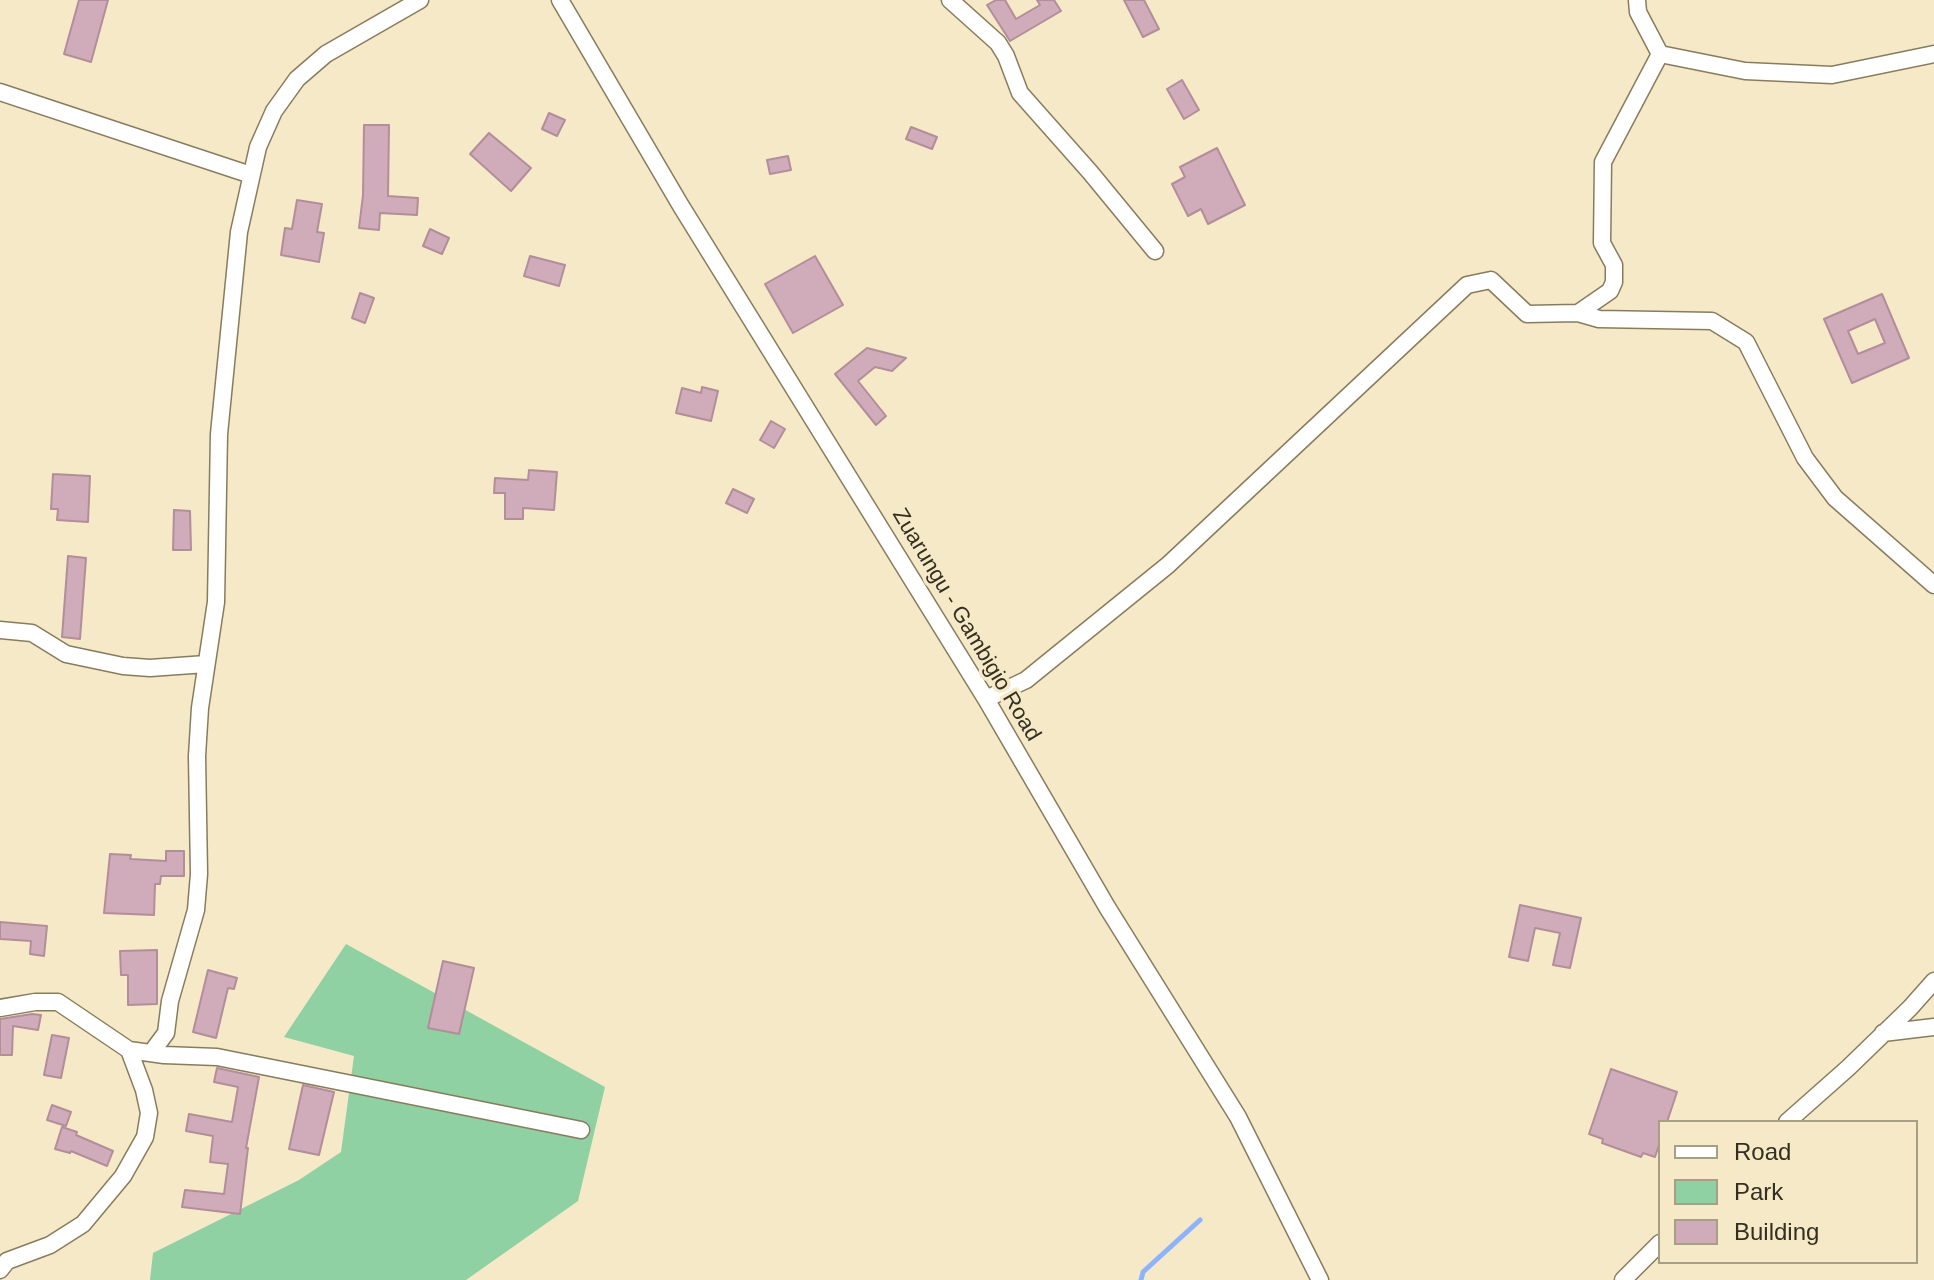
<!DOCTYPE html>
<style>
body{margin:0}
#map{position:relative;width:1934px;height:1280px;overflow:hidden;background:#f5e9c7;font-family:Helvetica,sans-serif}
canvas{display:block}
.legend{position:absolute;left:1658px;top:1120px;width:260px;height:144px;box-sizing:border-box;background:#f5e9c7;border:2px solid #a79f85;margin:0;padding:10px 14px;list-style:none;font-size:24px;color:#332f21}
.legend li{display:flex;align-items:center;gap:16px;height:40px}
.legend b{width:40px;border:2px solid #a79f85}
</style>
<div id="map">
<canvas width="1934" height="1280"></canvas>
<ul class="legend">
<li><b style="height:10px;background:#fff"></b>Road</li>
<li><b style="height:22px;background:#8fd1a2"></b>Park</li>
<li><b style="height:22px;background:#d0abb9"></b>Building</li>
</ul>
</div>
<script>
const g = document.querySelector('canvas').getContext('2d');
g.lineJoin = 'round';
function fill(path, color) { g.fillStyle = color; g.fill(path, 'evenodd'); }
const shape = rows => new Path2D(rows.map(r => 'M' + r).join(''));
function stroke(path, color, width, dash) { g.strokeStyle = color; g.lineWidth = width; g.lineCap = dash ? 'butt' : 'round'; g.setLineDash(dash || []); g.stroke(path); }
function write(font, color, halo, rows, align = 'center') {
  g.font = font + ' Helvetica,sans-serif'; g.lineWidth = 7; g.setLineDash([]); g.textBaseline = 'middle'; g.strokeStyle = halo; g.fillStyle = color; for (const [text, x, y, turn = 0] of rows) {
    g.save(); g.translate(x, y); g.rotate((+turn || 0) * Math.PI / 180); g.textAlign = isNaN(turn) ? turn : align; if (halo) g.strokeText(text, 0, 0); g.fillText(text, 0, 0); g.restore();
  }
}
fill(shape([
 [346,944,605,1087,578,1201,466,1280,150,1280,153,1253,299,1180,341,1152,354,1056,284,1037]
]), '#8fd1a2');
stroke(shape([
 [1141,1280,1143,1272,1200,1220]
]), '#8cb3fb', 5);
const building = shape([
 [79,0,108,0,91,62,64,54,79,0],
 [996,0,1005,0,1016,19,1040,5,1037,0,1054,0,1061,11,1010,41,987,5,996,0],
 [1124,0,1144,0,1159,29,1143,37,1124,0],
 [1182,80,1199,110,1184,119,1167,89,1182,80],
 [549,113,565,120,557,136,542,129,549,113],
 [364,125,389,125,388,196,418,198,417,215,380,213,379,230,359,228,363,195,364,125],
 [911,127,937,137,932,149,906,139,911,127],
 [489,133,531,168,511,191,470,154,489,133],
 [1217,148,1245,205,1208,224,1201,209,1188,216,1172,184,1185,177,1180,167,1217,148],
 [788,156,791,170,770,174,767,160,788,156],
 [297,200,322,204,317,232,324,233,319,262,281,255,285,228,292,229,297,200],
 [430,229,449,238,442,254,423,246,430,229],
 [530,256,565,265,559,286,524,276,530,256],
 [815,256,843,305,793,333,765,284,815,256],
 [360,293,374,298,365,323,352,318,360,293],
 [1882,294,1909,358,1852,383,1824,319,1882,294],
 [1875,319,1885,343,1858,354,1848,331,1875,319],
 [867,348,906,358,892,371,875,367,858,381,886,416,876,425,835,374,867,348],
 [702,387,718,391,711,421,676,413,682,388,701,393,702,387],
 [771,421,785,429,774,448,760,440,771,421],
 [529,470,557,472,554,510,523,508,523,519,505,519,505,493,494,493,495,478,528,480,529,470],
 [53,474,90,476,88,522,57,520,58,509,51,509,53,474],
 [733,489,754,499,747,513,726,503,733,489],
 [174,510,190,511,191,550,173,550,174,510],
 [68,556,86,558,80,639,62,637,68,556],
 [166,851,184,851,184,876,161,876,160,884,155,884,154,915,104,913,110,854,131,855,130,859,166,861,166,851],
 [1520,905,1581,918,1570,968,1553,965,1560,933,1535,928,1528,961,1509,957,1520,905],
 [0,922,47,926,44,956,30,954,31,941,0,939,0,922],
 [157,950,157,1004,128,1005,128,975,121,975,120,951,157,950],
 [443,961,474,968,459,1034,428,1028,443,961],
 [208,970,237,978,234,989,228,988,216,1038,193,1032,208,970],
 [32,1014,41,1015,38,1030,13,1026,12,1055,0,1055,0,1019,32,1014],
 [52,1035,69,1038,61,1078,44,1075,52,1035],
 [217,1068,259,1077,246,1148,248,1148,240,1214,182,1207,185,1190,224,1194,228,1164,210,1162,213,1136,186,1131,189,1114,232,1122,238,1087,214,1082,217,1068],
 [1611,1069,1677,1092,1667,1122,1660,1122,1660,1142,1655,1157,1643,1153,1641,1157,1602,1143,1603,1139,1589,1134,1611,1069],
 [303,1085,334,1092,319,1155,289,1149,303,1085],
 [52,1105,71,1112,66,1126,47,1120,52,1105],
 [62,1127,77,1132,76,1135,113,1151,107,1166,71,1151,70,1153,55,1149,62,1127]
]);
fill(building, '#d0abb9');
stroke(building, '#b28e9b', 2);
const minor = shape([
 [560,0,681,206,986,699,1107,907,1238,1117,1320,1280],
 [950,0,998,43,1006,56,1020,93,1090,172,1155,251],
 [1637,0,1638,12,1660,54,1745,71,1832,75,1934,54],
 [0,92,251,175],
 [1578,313,1599,319,1712,321,1746,342,1805,458,1835,498,1934,585],
 [0,630,32,633,66,654,123,666,150,668,206,664],
 [986,699,1026,680,1168,565,1467,285,1491,280,1527,314,1578,313,1610,291,1614,282,1614,265,1602,243,1603,162,1660,54],
 [0,1008,35,1002,58,1002,129,1050,164,1055,217,1057,581,1130],
 [1883,1033,1934,1027],
 [151,1053,166,1033,170,1001,196,910,199,874,197,756,200,708,216,602,219,434,239,232,258,147,274,111,297,79,326,54,420,0],
 [1787,1122,1848,1068,1910,1008,1934,981],
 [0,1270,7,1261,50,1245,83,1224,123,1176,145,1137,149,1113,144,1090,129,1050],
 [1623,1280,1660,1243]
]);
stroke(minor, '#877c5d', 19);
stroke(minor, '#fff', 16);
write('22px', '#332f21', '#f5e9c7', [
 ["Zuarungu - Gambigio Road",966,625,59]
]);
</script>
